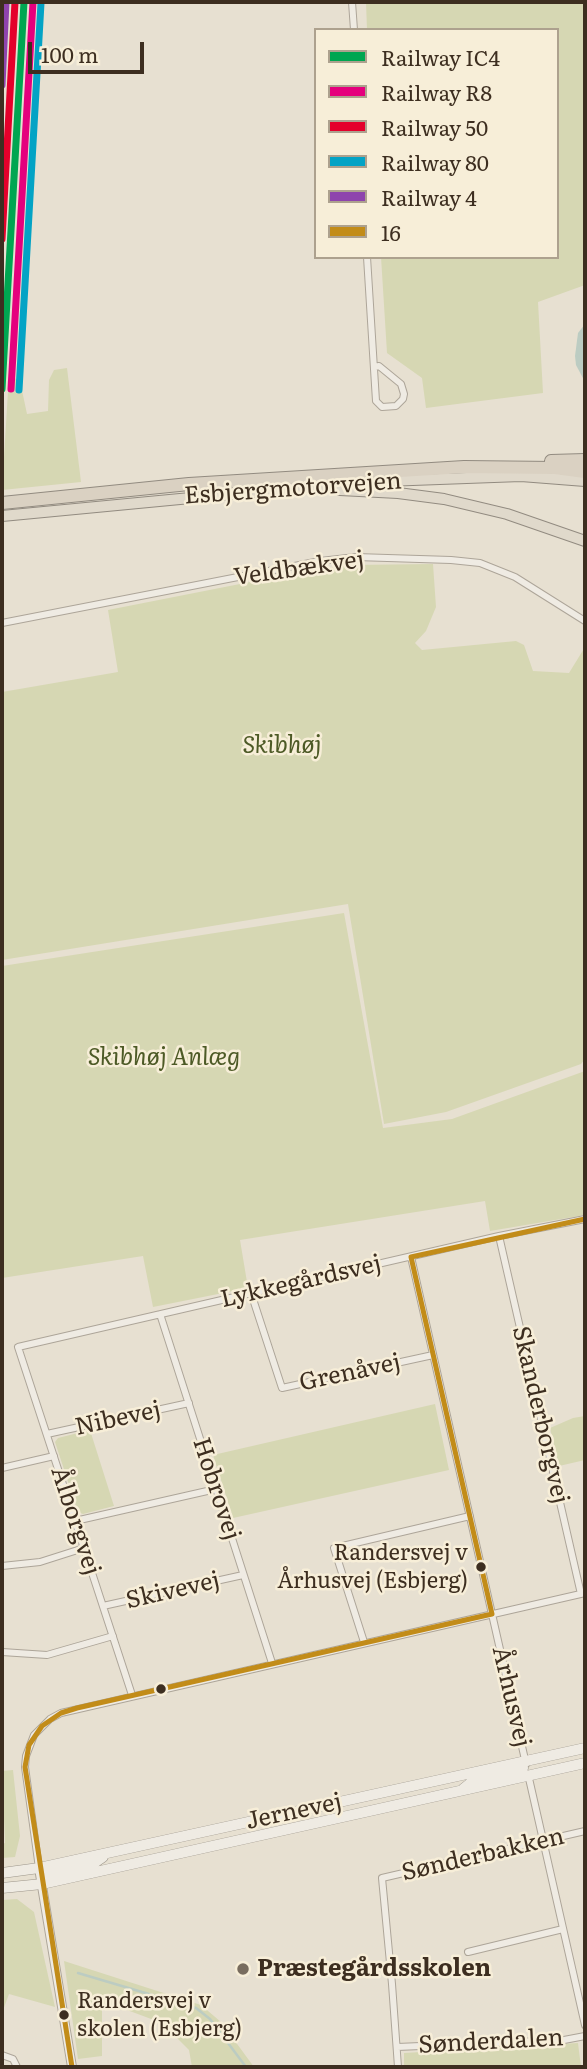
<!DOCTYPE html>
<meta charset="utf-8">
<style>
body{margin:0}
#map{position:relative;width:587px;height:2069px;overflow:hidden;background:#e7e0d1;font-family:Literata,serif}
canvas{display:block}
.frame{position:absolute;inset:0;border:4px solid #3d2e20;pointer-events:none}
.legend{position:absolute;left:314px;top:28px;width:245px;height:231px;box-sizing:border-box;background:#f7eed8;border:2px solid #ada18e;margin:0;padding:9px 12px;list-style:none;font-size:21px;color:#3d2e20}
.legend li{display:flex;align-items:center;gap:14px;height:35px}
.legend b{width:35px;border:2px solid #ada18e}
.scale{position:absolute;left:28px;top:42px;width:116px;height:32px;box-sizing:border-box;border:4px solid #3d2e20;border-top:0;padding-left:9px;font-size:21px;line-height:24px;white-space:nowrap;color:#3d2e20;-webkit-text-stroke:5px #f7eed8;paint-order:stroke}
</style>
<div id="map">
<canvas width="587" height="2069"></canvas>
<div class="frame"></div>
<ul class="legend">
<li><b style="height:9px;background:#00a651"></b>Railway IC4</li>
<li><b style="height:9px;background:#e5007d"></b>Railway R8</li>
<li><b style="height:9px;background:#e4002b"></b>Railway 50</li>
<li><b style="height:9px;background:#03a3c5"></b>Railway 80</li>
<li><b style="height:9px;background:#8e44ad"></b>Railway 4</li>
<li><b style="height:9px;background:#c28c19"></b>16</li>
</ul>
<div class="scale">100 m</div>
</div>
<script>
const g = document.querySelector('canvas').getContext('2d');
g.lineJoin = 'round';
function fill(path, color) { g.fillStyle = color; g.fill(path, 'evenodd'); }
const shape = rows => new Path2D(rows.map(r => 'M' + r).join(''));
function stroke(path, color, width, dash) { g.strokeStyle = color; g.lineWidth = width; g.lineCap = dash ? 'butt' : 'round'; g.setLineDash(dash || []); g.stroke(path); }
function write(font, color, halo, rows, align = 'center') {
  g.font = font + ' Literata,serif'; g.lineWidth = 5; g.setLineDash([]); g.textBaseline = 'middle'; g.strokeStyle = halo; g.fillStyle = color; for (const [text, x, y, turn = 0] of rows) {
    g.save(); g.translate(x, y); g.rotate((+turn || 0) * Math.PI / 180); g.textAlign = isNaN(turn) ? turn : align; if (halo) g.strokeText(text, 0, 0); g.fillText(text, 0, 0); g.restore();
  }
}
fill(shape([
 [2,2,9,2,2,124],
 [366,2,585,2,585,285,538,302,543,393,426,408,422,378,387,353,381,257,557,257,557,30,367,30],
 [67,368,81,482,2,490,9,375,20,381,27,414,48,411,49,380,54,370],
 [433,564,436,607,426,631,415,643,422,650,516,641,524,645,533,671,569,673,585,647,585,1059,581,1064,446,1112,384,1124,348,904,2,960,2,692,118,672,108,610,316,569,352,565],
 [344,913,383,1128,452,1119,585,1071,585,1215,490,1231,485,1201,240,1240,248,1288,153,1307,143,1256,2,1278,2,966],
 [435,1404,449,1470,233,1518,213,1455],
 [585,1416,585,1460,559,1466,550,1428,573,1418],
 [90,1430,114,1506,83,1514,78,1512,55,1442,58,1438],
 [13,1770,20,1836,15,1857,2,1858,2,1844,5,1843,2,1771],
 [17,1899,34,1912,55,2007,9,1994,2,2013,2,1900],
 [64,1961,201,2005,221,2022,254,2067,192,2067,189,2050,162,2023,127,2010,102,2008,102,2056,78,2059],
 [578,2043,581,2067,404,2067,404,2053]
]), '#d6d7b3');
fill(shape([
 [585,324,585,382,576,365,575,356,578,333]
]), '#bcccc2');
stroke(shape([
 [78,1973,196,2008,210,2019,246,2067]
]), '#bcccc2', 2.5);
const minor = shape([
 [352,2,354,30],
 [367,257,376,401,382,407,396,406,403,399,404,394,401,384,379,366,374,367],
 [2,623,320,561,356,557,451,560,480,563,515,577,585,621],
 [499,1236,581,1594],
 [411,1257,526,1764],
 [251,1293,282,1388,433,1355],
 [160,1314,272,1663],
 [47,1434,189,1403],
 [2,1468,54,1456],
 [75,1521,216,1489],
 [2,1566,40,1562,84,1548],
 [103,1606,243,1575],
 [364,1642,334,1548,470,1516],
 [2,1652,47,1655,113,1636],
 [132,1695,18,1347,499,1236,585,1219],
 [528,1774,585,2025],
 [39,1868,25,1767,26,1756,34,1735,50,1719,61,1713,585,1593],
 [468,1952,563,1929],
 [397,2047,564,2040,585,2036],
 [2,2055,13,2059,17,2067],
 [398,2067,392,1984,382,1878,585,1831]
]);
const tertiary = shape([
 [39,1868,72,2067]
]);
const secondary = shape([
 [463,1789,473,1781,522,1771,523,1768],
 [2,1873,39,1868,585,1748],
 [42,1884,48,1874,93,1864,103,1857],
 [2,1888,42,1884,585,1763]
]);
const trunk = shape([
 [340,490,398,493,444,499,507,514,585,541],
 [2,516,358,482,521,476,585,481]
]);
const motorway = shape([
 [551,461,585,460],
 [2,503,189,484,464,467,555,468,585,472]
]);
stroke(minor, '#ada599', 8);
stroke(tertiary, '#ada599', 10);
stroke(secondary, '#9c958a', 11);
stroke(trunk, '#928b80', 12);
stroke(motorway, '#928b80', 14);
stroke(minor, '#efebe3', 6);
stroke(tertiary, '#efebe3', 8);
stroke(secondary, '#efebe3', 10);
stroke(trunk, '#e0d9cb', 10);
stroke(motorway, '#dad1c2', 12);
stroke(shape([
 [411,1257,492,1614],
 [411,1257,585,1219],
 [72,2067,25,1767,29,1745,42,1726,61,1713,77,1708,492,1614]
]), '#c28c19', 5);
stroke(shape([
 [2,389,24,2]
]), '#00a651', 7);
stroke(shape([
 [11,389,33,2]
]), '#e5007d', 7);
stroke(shape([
 [2,239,15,2]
]), '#e4002b', 7);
stroke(shape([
 [19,390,41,3]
]), '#03a3c5', 7);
stroke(shape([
 [2,85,6,2]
]), '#8e44ad', 7);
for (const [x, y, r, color] of [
 [481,1567,6,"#3d2e20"],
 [161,1689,6,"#3d2e20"],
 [243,1969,7,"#786c5e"],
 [64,2015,6,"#3d2e20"]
]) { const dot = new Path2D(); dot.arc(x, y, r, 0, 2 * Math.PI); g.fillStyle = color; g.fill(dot); stroke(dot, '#f7eed8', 2.5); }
write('22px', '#3d2e20', '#f7eed8', [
 ["Randersvej v",468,1554],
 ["Århusvej (Esbjerg)",468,1582],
 ["Randersvej v",77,2002,"left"],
 ["skolen (Esbjerg)",77,2030,"left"]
], 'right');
write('24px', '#3d2e20', '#f7eed8', [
 ["Esbjergmotorvejen",293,489,-4],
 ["Veldbækvej",299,569,-8],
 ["Lykkegårdsvej",301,1282,-13],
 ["Grenåvej",350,1373,-12],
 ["Skanderborgvej",540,1415,77],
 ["Nibevej",118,1419,-12],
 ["Hobrovej",216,1489,72],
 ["Ålborgvej",75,1521,72],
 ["Skivevej",173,1591,-13],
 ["Århusvej",511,1697,77],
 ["Jernevej",294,1812,-12],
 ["Sønderbakken",483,1855,-13],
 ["Sønderdalen",491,2042,-3]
]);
write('italic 24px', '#4d5a26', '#f7eed8', [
 ["Skibhøj",282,746],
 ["Skibhøj Anlæg",164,1058]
]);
write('bold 24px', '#3d2e20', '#f7eed8', [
 ["Præstegårdsskolen",257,1969]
], 'left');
</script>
